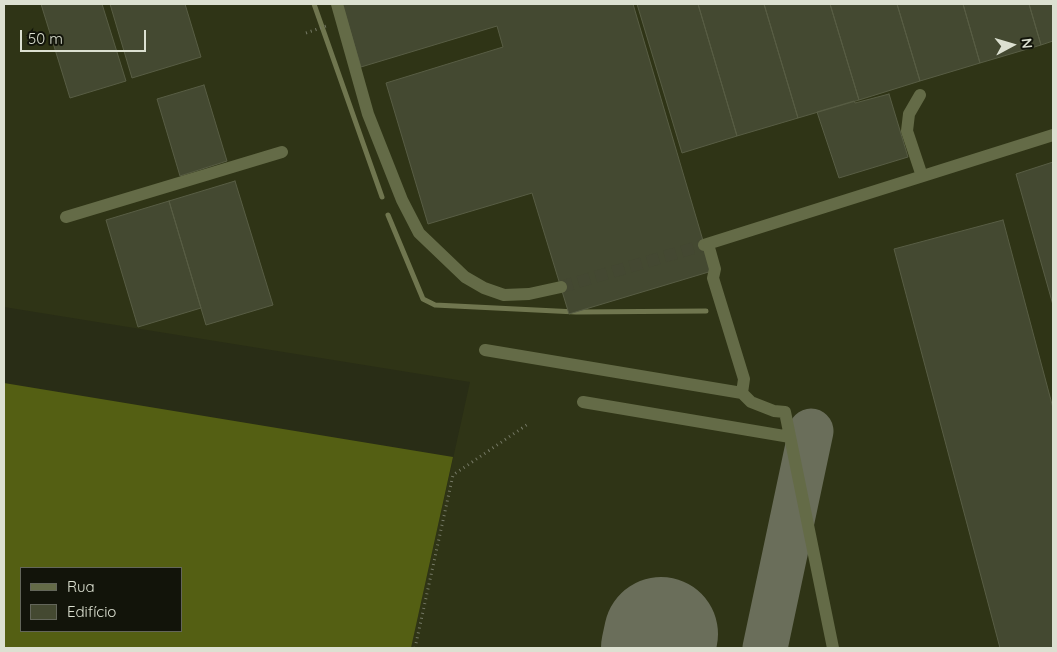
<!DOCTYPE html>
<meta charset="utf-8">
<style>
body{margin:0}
#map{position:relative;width:1057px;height:652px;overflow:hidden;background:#292d16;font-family:Quicksand,sans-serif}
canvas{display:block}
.frame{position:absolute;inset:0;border:5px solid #dce0d1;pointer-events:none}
.legend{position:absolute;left:20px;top:567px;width:162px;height:65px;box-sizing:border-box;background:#12140a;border:1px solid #63665a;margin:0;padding:6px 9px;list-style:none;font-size:15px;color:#dce0d1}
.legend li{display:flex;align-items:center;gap:10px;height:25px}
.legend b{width:25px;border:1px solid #63665a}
.north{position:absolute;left:987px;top:20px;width:50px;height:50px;-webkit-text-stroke:4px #12140a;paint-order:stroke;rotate:84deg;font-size:14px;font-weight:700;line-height:20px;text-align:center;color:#dce0d1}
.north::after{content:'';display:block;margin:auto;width:18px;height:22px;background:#dce0d1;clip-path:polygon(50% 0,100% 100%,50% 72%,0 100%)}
.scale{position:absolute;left:20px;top:30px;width:126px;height:22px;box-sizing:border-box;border:2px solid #dce0d1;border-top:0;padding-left:6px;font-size:15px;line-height:18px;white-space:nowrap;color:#dce0d1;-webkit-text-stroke:4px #12140a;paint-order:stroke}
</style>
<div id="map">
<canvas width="1057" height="652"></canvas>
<div class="frame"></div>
<ul class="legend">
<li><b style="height:6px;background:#646b47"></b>Rua</li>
<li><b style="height:14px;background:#444931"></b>Edifício</li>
</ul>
<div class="north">N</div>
<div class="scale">50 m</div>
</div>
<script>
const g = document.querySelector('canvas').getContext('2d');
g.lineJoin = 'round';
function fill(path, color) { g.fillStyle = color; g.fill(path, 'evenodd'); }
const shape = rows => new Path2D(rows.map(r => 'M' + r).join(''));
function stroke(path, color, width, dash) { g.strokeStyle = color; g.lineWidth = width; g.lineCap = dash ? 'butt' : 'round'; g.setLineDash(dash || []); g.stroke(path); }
fill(shape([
 [4,4,1053,4,1053,648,411,648,470,382,4,307]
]), '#2f3416');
fill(shape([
 [4,383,453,457,411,648,4,648],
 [21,568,181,568,181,631,21,631]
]), '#545f13');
stroke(shape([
 [314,4,382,197],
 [388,215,423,299,435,305,576,312,706,311]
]), '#70764f', 5);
stroke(shape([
 [765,648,811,431]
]), '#6a6e5a', 45);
stroke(shape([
 [658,648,661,634]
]), '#6a6e5a', 114);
const building = shape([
 [41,4,102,4,126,81,70,98,41,4],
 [110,4,185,4,201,57,132,78,110,4],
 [342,4,633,4,712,271,569,314,532,193,428,224,386,83,503,47,497,26,361,67,342,4],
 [637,4,698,4,737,136,682,153,637,4],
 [698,4,764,4,798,118,737,136,698,4],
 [764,4,830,4,859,100,798,118,764,4],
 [830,4,897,4,920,81,859,100,830,4],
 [897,4,963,4,980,63,920,81,897,4],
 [963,4,1029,4,1041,45,980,63,963,4],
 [1029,4,1053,4,1053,41,1041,45,1029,4],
 [204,85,227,161,180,176,157,99,204,85],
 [889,94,908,157,839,178,817,112,854,101,855,103,889,94],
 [1053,162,1053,305,1016,174,1053,162],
 [235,181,273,305,206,325,169,201,235,181],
 [169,201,201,308,138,327,106,220,169,201],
 [1003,220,1053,408,1053,648,1000,648,894,249,1003,220]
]);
fill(building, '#444931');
stroke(building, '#585d44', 1);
stroke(shape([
 [561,287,704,245]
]), '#444832', 12, [12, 6]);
stroke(shape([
 [306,33,329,25],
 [415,648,453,475,528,424]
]), '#757965', 3, [1, 4]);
stroke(shape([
 [337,4,368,114,402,200,419,233,465,277,484,288,504,295,529,294,561,287],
 [920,95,909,114,907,131,922,176],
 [66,217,282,152],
 [708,244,715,269,713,278,744,379,742,393,751,402,774,411,785,412,833,648],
 [704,245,1053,135],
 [485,350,742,393],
 [583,402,790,437]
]), '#646b47', 12);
</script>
